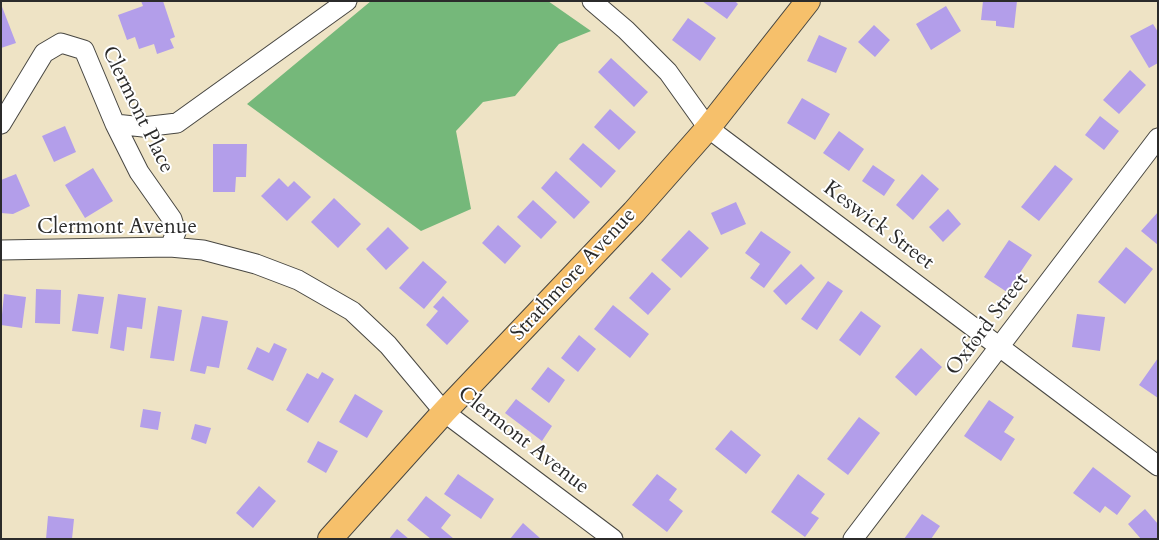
<!DOCTYPE html>
<style>
body{margin:0}
#map{position:relative;width:1159px;height:540px;overflow:hidden;background:#eee3c5;font-family:Cardo,serif}
canvas{display:block}
.frame{position:absolute;inset:0;border:2px solid #2b2b2b;pointer-events:none}
</style>
<div id="map">
<canvas width="1159" height="540"></canvas>
<div class="frame"></div>
</div>
<script>
const g = document.querySelector('canvas').getContext('2d');
g.lineJoin = 'round';
function fill(path, color) { g.fillStyle = color; g.fill(path, 'evenodd'); }
const shape = rows => new Path2D(rows.map(r => 'M' + r).join(''));
function stroke(path, color, width, dash) { g.strokeStyle = color; g.lineWidth = width; g.lineCap = dash ? 'butt' : 'round'; g.setLineDash(dash || []); g.stroke(path); }
function write(font, color, halo, rows, align = 'center') {
  g.font = font + ' Cardo,serif'; g.lineWidth = 4; g.setLineDash([]); g.textBaseline = 'middle'; g.strokeStyle = halo; g.fillStyle = color; for (const [text, x, y, turn = 0] of rows) {
    g.save(); g.translate(x, y); g.rotate((+turn || 0) * Math.PI / 180); g.textAlign = isNaN(turn) ? turn : align; if (halo) g.strokeText(text, 0, 0); g.fillText(text, 0, 0); g.restore();
  }
}
fill(shape([
 [371,1,548,1,591,31,559,44,515,96,483,102,456,131,471,209,421,231,247,104]
]), '#75b87a');
fill(shape([
 [141,1,163,1,175,37,170,39,174,48,157,54,154,44,139,49,135,37,127,40,118,15,143,6],
 [702,1,735,1,738,4,727,19],
 [983,1,1017,1,1014,28,996,26,996,21,981,20],
 [1,4,16,43,1,48],
 [946,6,961,31,931,50,916,24],
 [688,18,716,38,700,61,672,40],
 [1153,24,1158,32,1158,63,1149,68,1130,36],
 [874,25,890,40,875,57,858,42],
 [819,35,847,48,836,73,807,61],
 [611,58,648,92,634,107,598,72],
 [1130,70,1146,85,1119,114,1103,100],
 [802,98,830,114,815,140,787,123],
 [610,109,636,132,619,150,594,127],
 [1100,116,1119,131,1104,150,1085,135],
 [65,126,76,152,54,162,42,136],
 [839,131,864,149,849,171,823,153],
 [583,143,616,171,601,188,569,159],
 [213,144,247,144,246,177,236,177,235,192,213,192],
 [873,165,895,180,884,196,862,181],
 [1055,165,1073,179,1039,221,1021,207],
 [93,168,113,201,85,218,65,185],
 [556,171,590,202,574,219,541,188],
 [16,174,30,206,13,214,1,213,1,180],
 [922,174,939,189,913,220,896,205],
 [279,178,288,187,294,181,311,197,287,221,261,196],
 [334,198,361,224,338,248,311,222],
 [533,200,557,222,541,239,517,217],
 [736,202,746,224,721,235,711,213],
 [948,209,961,224,943,242,929,227],
 [1158,212,1158,245,1141,231],
 [498,225,521,246,505,264,482,243],
 [388,227,409,248,386,270,366,249],
 [689,230,709,248,681,278,661,260],
 [761,231,791,252,764,288,750,278,760,264,745,253],
 [1009,240,1032,255,1007,292,984,277],
 [1126,247,1153,269,1125,304,1098,282],
 [423,261,447,282,424,309,399,288],
 [801,264,815,278,786,305,773,291],
 [652,272,671,289,648,315,629,298],
 [828,281,843,291,817,330,801,319],
 [36,289,61,290,60,324,35,323],
 [4,294,26,297,22,328,1,325],
 [78,294,104,297,98,334,72,331],
 [118,294,146,298,142,329,127,327,124,351,110,348],
 [443,296,469,321,447,345,426,325,438,311,433,307],
 [613,305,649,334,630,358,594,329],
 [158,306,182,310,174,361,150,358],
 [861,311,881,326,860,356,839,340],
 [1077,314,1105,317,1100,351,1072,347],
 [202,316,228,321,219,368,207,366,205,374,190,371],
 [579,335,596,349,578,372,561,358],
 [274,343,287,349,273,381,247,369,257,347,269,353],
 [921,348,942,367,916,396,895,377],
 [1158,358,1158,398,1139,385],
 [548,367,565,380,549,403,531,389],
 [322,372,334,379,308,423,286,410,307,373,318,379],
 [355,394,383,411,367,438,339,422],
 [516,399,552,426,542,441,505,413],
 [989,400,1014,417,1004,432,1015,439,1001,461,964,436],
 [143,409,161,412,158,430,140,427],
 [859,417,880,433,848,475,827,459],
 [195,424,211,428,206,444,191,439],
 [731,430,761,455,746,474,715,449],
 [318,441,338,451,326,473,307,462],
 [1093,467,1131,496,1117,515,1105,506,1100,513,1073,493],
 [458,474,494,499,481,519,444,494],
 [657,474,677,489,669,500,683,511,667,532,632,505],
 [798,474,825,494,811,513,819,518,805,537,771,512],
 [259,486,276,501,253,528,236,513],
 [426,496,451,515,441,528,454,539,431,539,407,520],
 [1145,509,1158,524,1158,539,1141,539,1128,524],
 [922,514,940,526,931,539,904,539],
 [48,516,74,519,72,539,46,539],
 [523,523,541,539,510,539],
 [397,529,409,539,389,539]
]), '#b39eea');
const minor = shape([
 [592,1,626,30,668,72,708,128,1158,466],
 [1,124,44,53,61,43,84,50,115,124,139,172,172,219,176,232,170,247],
 [115,124,143,127,177,123,347,1],
 [1,250,170,247,203,250,256,264,298,280,352,311,388,345,444,412,613,539],
 [853,539,1158,138]
]);
const major = shape([
 [330,539,444,412,634,212,708,128,808,1]
]);
stroke(minor, '#484742', 21);
stroke(major, '#484742', 26);
stroke(minor, '#fff', 19);
stroke(major, '#f6c06b', 24);
write('21px', '#2b2b2b', '#fff', [
 ["Clermont Place",137,110,64],
 ["Keswick Street",878,226,37],
 ["Clermont Avenue",117,228],
 ["Strathmore Avenue",574,275,-47],
 ["Oxford Street",988,325,-53],
 ["Clermont Avenue",523,441,38]
]);
</script>
